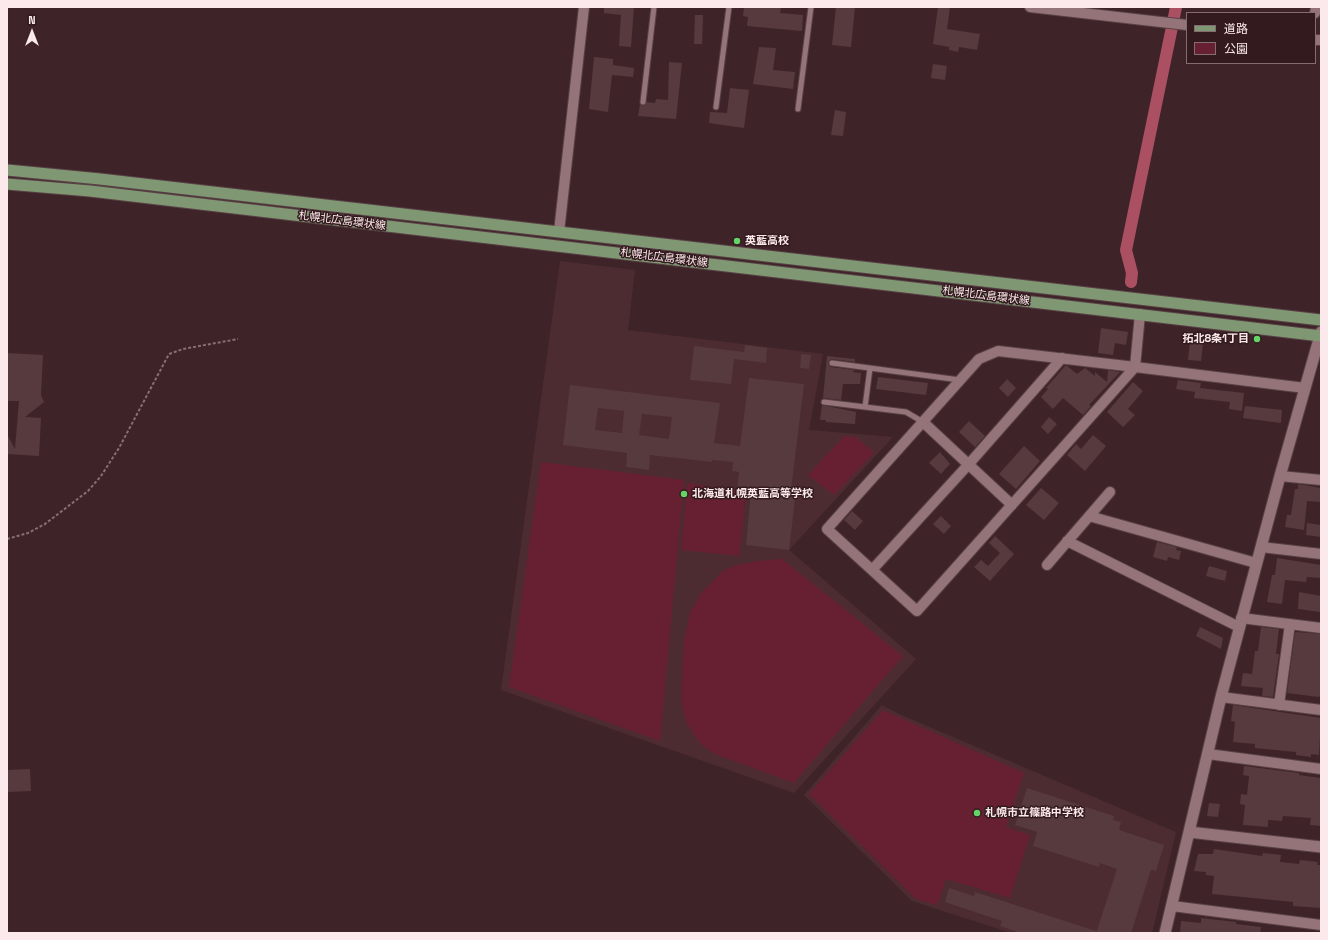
<!DOCTYPE html>
<meta charset="utf-8">
<style>
body{margin:0}
#map{position:relative;width:1328px;height:940px;overflow:hidden;background:#3e2428;font-family:"Space Grotesk","Noto Sans JP",sans-serif}
canvas{display:block}
.frame{position:absolute;inset:0;border:8px solid #fbe9eb;pointer-events:none}
.legend{position:absolute;left:1186px;top:12px;width:130px;height:52px;box-sizing:border-box;background:#331a1e;border:1px solid #836d70;margin:0;padding:5px 7px;list-style:none;font-size:12px;color:#fbe9eb}
.legend li{display:flex;align-items:center;gap:8px;height:20px}
.legend b{width:20px;border:1px solid #836d70}
.north{position:absolute;left:12px;top:12px;width:40px;height:40px;-webkit-text-stroke:3px #331a1e;paint-order:stroke;rotate:0deg;font-size:11px;font-weight:700;line-height:16px;text-align:center;color:#fbe9eb}
.north::after{content:'';display:block;margin:auto;width:14px;height:18px;background:#fbe9eb;clip-path:polygon(50% 0,100% 100%,50% 72%,0 100%)}
</style>
<div id="map">
<canvas width="1328" height="940"></canvas>
<div class="frame"></div>
<ul class="legend">
<li><b style="height:5px;background:#809774"></b>道路</li>
<li><b style="height:11px;background:#672031"></b>公園</li>
</ul>
<div class="north">N</div>
</div>
<script>
const g = document.querySelector('canvas').getContext('2d');
g.lineJoin = 'round';
function fill(path, color) { g.fillStyle = color; g.fill(path, 'evenodd'); }
const shape = rows => new Path2D(rows.map(r => 'M' + r).join(''));
function stroke(path, color, width, dash) { g.strokeStyle = color; g.lineWidth = width; g.lineCap = dash ? 'butt' : 'round'; g.setLineDash(dash || []); g.stroke(path); }
function write(font, color, halo, rows, align = 'center') {
  g.font = font + ' "Space Grotesk","Noto Sans JP",sans-serif'; g.lineWidth = 3; g.setLineDash([]); g.textBaseline = 'middle'; g.strokeStyle = halo; g.fillStyle = color; for (const [text, x, y, turn = 0] of rows) {
    g.save(); g.translate(x, y); g.rotate((+turn || 0) * Math.PI / 180); g.textAlign = isNaN(turn) ? turn : align; if (halo) g.strokeText(text, 0, 0); g.fillText(text, 0, 0); g.restore();
  }
}
fill(shape([
 [560,261,635,270,628,330,823,354,809,430,893,437,789,550,916,659,794,793,501,690],
 [882,705,899,714,1176,832,1152,933,1011,933,912,901,804,795]
]), '#4d2c31');
fill(shape([
 [844,436,856,437,874,453,834,495,808,475],
 [541,462,684,480,660,741,509,687],
 [687,483,746,492,739,556,681,550],
 [782,559,903,656,794,783,715,754,706,748,698,741,686,722,681,699,684,641,690,612,702,592,723,571,733,566,757,561],
 [883,710,1024,773,1006,827,1030,835,1010,898,946,879,937,905,916,899,809,794]
]), '#672031');
stroke(shape([
 [1174,17,1176,7],
 [1131,282,1132,273,1126,250,1172,27]
]), '#ab5063', 12);
fill(shape([
 [604,7,634,7,631,47,619,46,621,15,604,13],
 [744,7,781,7,780,13,803,15,802,31,747,26,748,17,743,16],
 [836,7,855,7,851,47,832,45],
 [938,7,950,7,947,29,980,34,977,50,959,47,958,52,949,50,949,47,933,44],
 [695,15,703,15,702,44,694,44],
 [759,47,776,48,773,70,795,72,793,89,753,84],
 [594,57,613,59,613,65,634,68,633,77,612,75,608,112,589,109],
 [669,62,682,63,676,119,638,116,640,104,643,106,647,102,655,103,656,99,668,100],
 [933,64,947,66,945,80,931,78],
 [730,88,749,90,744,128,709,123,710,112,727,113],
 [835,110,846,112,843,136,831,135],
 [1101,328,1128,332,1126,345,1115,343,1113,355,1098,353],
 [1190,342,1203,344,1201,361,1188,360],
 [745,345,767,348,766,363,734,359,731,384,690,380,694,346,744,352],
 [7,353,43,355,41,395,44,402,25,417,41,418,39,456,7,454,7,434,15,449,19,401,7,401],
 [801,354,811,355,809,369,800,368],
 [827,356,855,359,855,362,831,359,828,364,831,367,854,370,853,372,861,373,860,384,843,384,841,400,823,398],
 [1066,365,1077,374,1085,368,1095,376,1095,372,1107,382,1108,370,1120,372,1089,405,1091,406,1083,415,1063,398,1053,409,1041,397,1048,389,1046,388],
 [878,377,928,383,926,395,876,389],
 [749,378,804,384,791,490,796,491,789,550,746,545,751,492,737,490,739,472,732,471,733,462,712,460,712,462,650,455,649,470,626,467,627,453,563,445,570,385,720,403,714,443,740,446],
 [598,408,624,411,622,433,595,430],
 [642,414,672,417,669,439,639,435],
 [1007,379,1016,388,1008,397,999,388],
 [1178,380,1201,383,1200,388,1244,393,1242,411,1229,409,1230,402,1194,398,1195,392,1176,389],
 [1133,382,1143,391,1128,409,1135,415,1123,427,1107,412],
 [822,405,856,412,855,424,826,422,826,420,820,420],
 [1245,406,1282,410,1281,423,1243,418],
 [1049,417,1057,424,1048,434,1041,427],
 [969,421,985,436,975,447,959,432],
 [1093,435,1106,446,1085,471,1067,455,1076,444,1081,449],
 [1024,446,1040,461,1016,489,999,474],
 [940,452,950,464,941,474,929,463],
 [1298,484,1321,488,1321,502,1307,501,1304,530,1285,527,1287,515,1291,515,1295,489,1298,489],
 [1041,488,1059,503,1044,520,1026,505],
 [852,511,863,521,855,530,844,520],
 [941,516,951,526,944,534,933,524],
 [1307,523,1321,525,1321,537,1306,535],
 [995,536,1014,554,990,581,974,567,981,560,988,566,1000,553,989,543],
 [1157,542,1177,547,1176,550,1181,551,1179,560,1168,557,1167,561,1153,557],
 [1277,558,1321,565,1321,578,1307,577,1306,582,1285,580,1282,604,1267,602,1272,575,1275,575],
 [1209,566,1227,571,1225,581,1206,576],
 [1299,592,1321,596,1320,612,1298,609],
 [1200,627,1223,638,1221,649,1196,636],
 [1261,627,1279,629,1276,654,1279,654,1273,697,1262,696,1263,688,1241,686,1243,673,1252,674,1255,651,1258,651],
 [1297,632,1321,634,1321,694,1319,697,1287,693,1295,633],
 [1233,705,1321,718,1319,755,1311,754,1311,757,1296,755,1296,752,1255,748,1255,744,1233,742,1235,722,1231,721],
 [1244,766,1299,773,1299,775,1321,778,1321,826,1310,825,1311,818,1283,816,1282,821,1268,820,1268,827,1243,825,1245,805,1240,804,1241,794,1247,795,1249,776,1243,775],
 [30,769,31,791,7,792,7,770],
 [1027,788,1114,816,1113,820,1121,822,1119,830,1164,845,1156,871,1151,870,1131,933,1096,933,1117,869,1100,863,1099,867,1033,846,1037,832,1015,825],
 [1209,803,1220,804,1218,817,1207,816],
 [1214,849,1262,856,1263,853,1281,855,1280,862,1299,864,1300,860,1318,862,1317,865,1321,865,1321,908,1293,906,1293,902,1212,894,1214,876,1206,875,1206,872,1194,871,1198,854,1213,854],
 [949,888,974,896,975,892,1096,931,1096,933,1021,933,1000,926,1002,921,945,902],
 [1201,918,1236,922,1236,924,1261,927,1260,933,1180,933,1181,921,1201,923]
]), '#563a3e');
const service = shape([
 [643,102,654,7],
 [716,107,729,7],
 [798,109,811,7],
 [832,363,960,380],
 [824,402,906,412,923,422],
 [865,407,870,368]
]);
const minor = shape([
 [1030,7,1187,25],
 [1315,13,1316,7],
 [1315,40,1321,40],
 [559,232,584,7],
 [1140,314,1135,367,917,611,827,529,979,359,998,351,1135,367,1305,388],
 [923,422,1012,505],
 [1280,476,1321,480],
 [1089,516,1256,563],
 [1067,541,1239,627],
 [1261,547,1321,554],
 [1047,565,1110,492],
 [872,570,968,465,1062,358],
 [1241,618,1321,628],
 [1221,697,1321,710],
 [1279,705,1290,624],
 [1208,754,1321,769],
 [1172,906,1321,925]
]);
const tertiary = shape([
 [1189,832,1321,847],
 [1165,933,1221,697,1280,476,1321,332]
]);
const primary = shape([
 [7,170,100,179,1321,320],
 [7,184,90,191,1321,336]
]);
stroke(service, '#584145', 7);
stroke(minor, '#584145', 12);
stroke(tertiary, '#584145', 13);
stroke(primary, '#584145', 13);
stroke(shape([
 [7,539,28,533,45,524,88,491,101,476,119,448,169,354,183,349,238,339]
]), '#877073', 2, [3, 2]);
stroke(service, '#947478', 5);
stroke(minor, '#947478', 10);
stroke(tertiary, '#947478', 11);
stroke(primary, '#809774', 11);
for (const [x, y, r, color] of [
 [737,241,4,"#64d467"],
 [1257,339,4,"#64d467"],
 [684,494,4,"#64d467"],
 [977,813,4,"#64d467"]
]) { const dot = new Path2D(); dot.arc(x, y, r, 0, 2 * Math.PI); g.fillStyle = color; g.fill(dot); stroke(dot, '#331a1e', 1.5); }
write('11px', '#fbe9eb', '#331a1e', [
 ["札幌北広島環状線",342,221,7],
 ["札幌北広島環状線",664,258,7],
 ["札幌北広島環状線",986,296,7]
]);
write('bold 11px', '#fbe9eb', '#331a1e', [
 ["英藍高校",745,241],
 ["拓北8条1丁目",1249,339,"right"],
 ["北海道札幌英藍高等学校",692,494],
 ["札幌市立篠路中学校",985,813]
], 'left');
</script>
